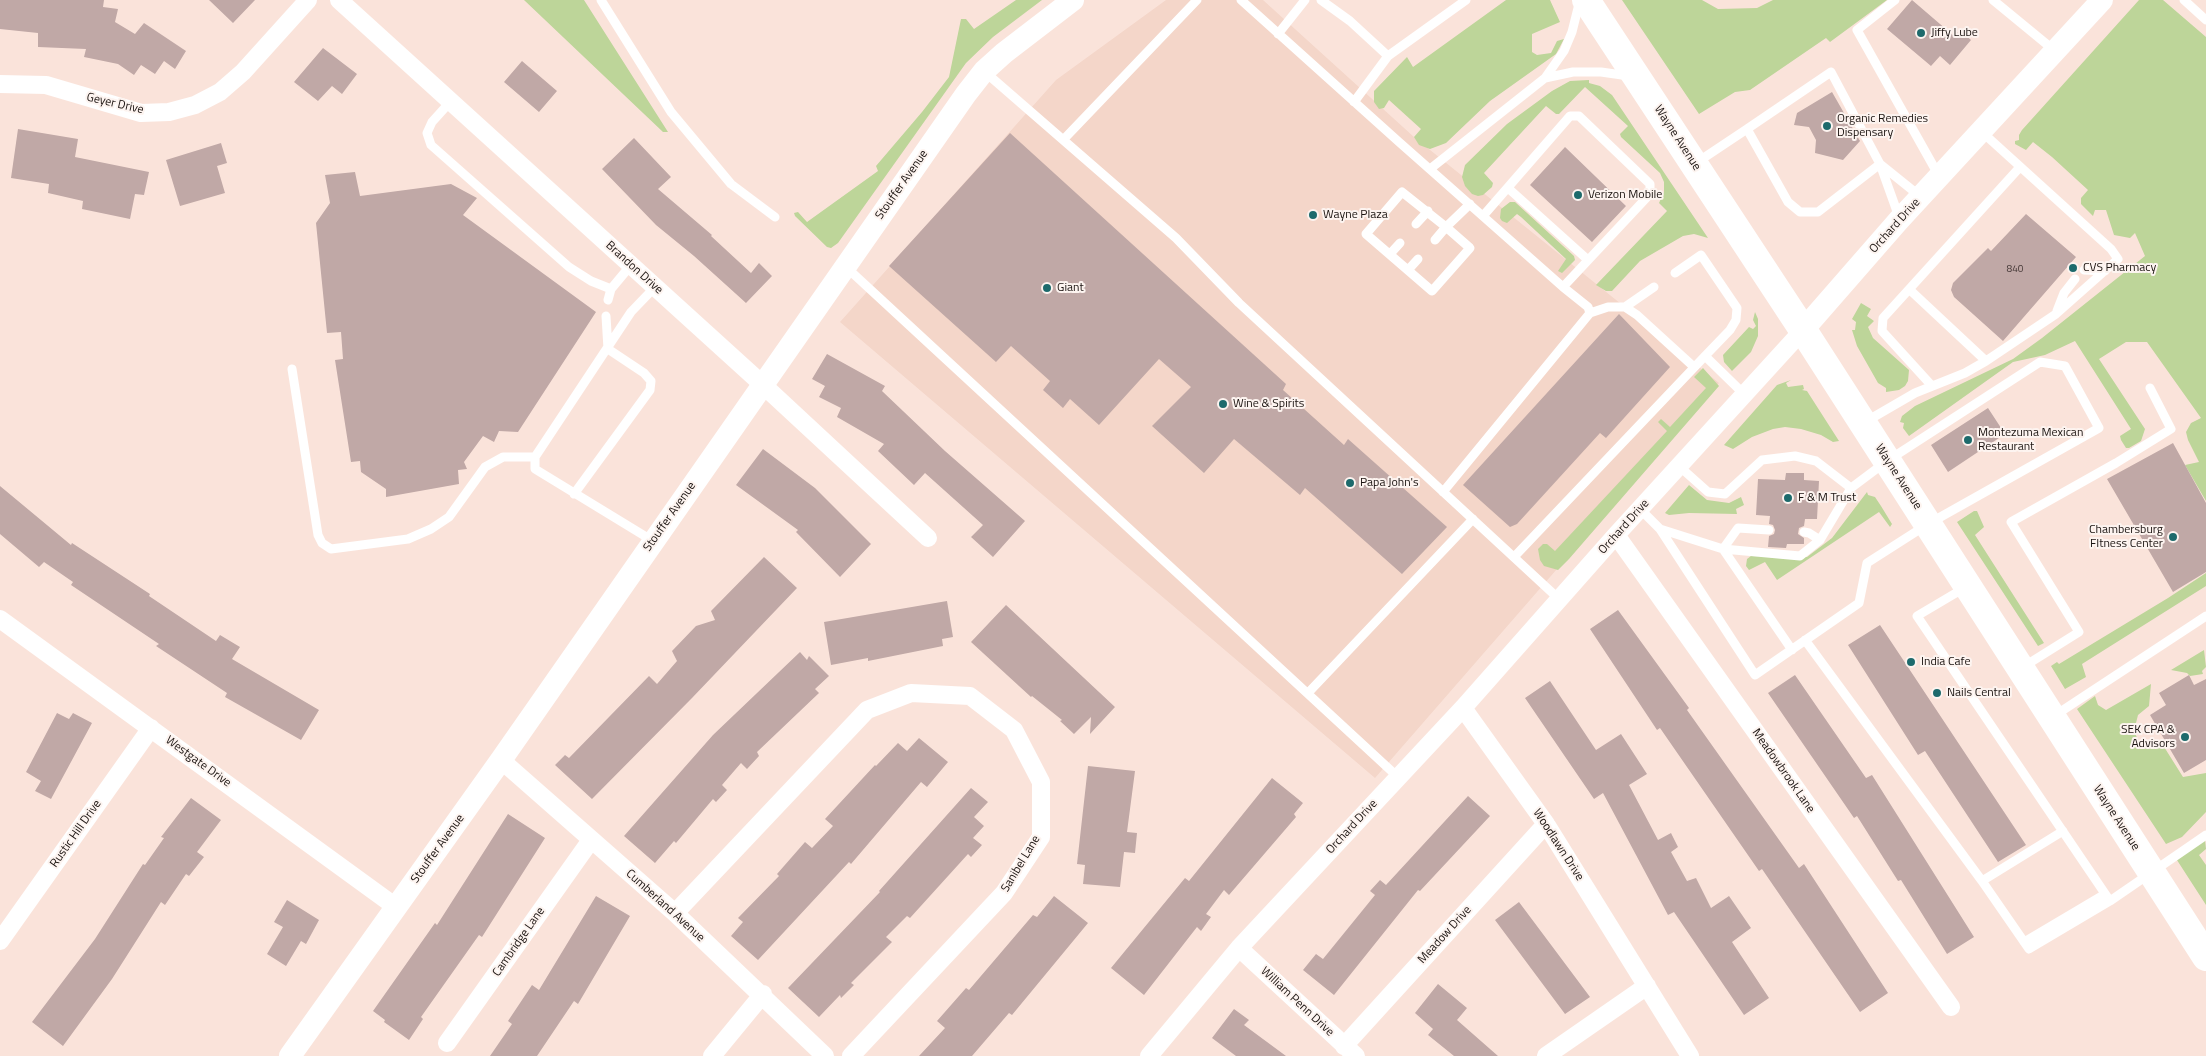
<!DOCTYPE html>
<style>
body{margin:0}
canvas{display:block;background:#fae3da}
</style>
<canvas width="2206" height="1056"></canvas>
<script>
const g = document.querySelector('canvas').getContext('2d');
g.lineJoin = 'round';
function fill(path, color) { g.fillStyle = color; g.fill(path, 'evenodd'); }
const shape = rows => new Path2D(rows.map(r => 'M' + r).join(''));
function stroke(path, color, width, dash) { g.strokeStyle = color; g.lineWidth = width; g.lineCap = dash ? 'butt' : 'round'; g.setLineDash(dash || []); g.stroke(path); }
function write(font, color, halo, rows, align = 'center') {
  g.font = font + ' "Titillium Web",sans-serif'; g.lineWidth = 4; g.setLineDash([]); g.textBaseline = 'middle'; g.strokeStyle = halo; g.fillStyle = color; for (const [text, x, y, turn = 0] of rows) {
    g.save(); g.translate(x, y); g.rotate((+turn || 0) * Math.PI / 180); g.textAlign = isNaN(turn) ? turn : align; if (halo) g.strokeText(text, 0, 0); g.fillText(text, 0, 0); g.restore();
  }
}
fill(shape([
 [1166,0,1263,0,1414,137,1719,383,1375,778,840,322,1056,80]
]), '#f4d6c9');
fill(shape([
 [524,0,584,0,668,132,663,132],
 [1016,0,1042,0,993,37,966,63,838,243,831,248,827,247,795,216,794,213,798,212,807,222,878,171,876,166,922,112,949,77,961,19,966,19,974,29],
 [1506,0,1550,0,1560,22,1532,34,1532,52,1537,55,1551,53,1557,41,1564,39,1556,54,1490,101,1446,143,1430,149,1419,145,1414,137,1421,129,1389,100,1384,108,1379,109,1374,102,1374,91,1407,57,1413,67],
 [1622,0,1702,0,1718,9,1757,8,1773,0,1887,0,1830,42,1826,38,1750,90,1735,92,1699,114],
 [2139,0,2163,0,2206,37,2206,501,2185,465,2199,462,2188,440,2186,432,2191,423,2201,418,2147,342,2126,342,2099,359,2145,429,2141,441,2129,448,2126,448,2121,440,2120,436,2131,429,2075,341,2045,355,2013,362,1909,436,1903,428,1904,423,1900,422,1902,416,1915,406,2013,359,2042,338,2145,256,2135,233,2130,238,2114,235,2106,210,2095,210,2093,216,2081,204,2081,198,2088,190,2052,157,2033,142,2026,150,2015,144,2015,141,2019,140,2019,135,2022,130],
 [1589,80,1589,83,1600,86,1612,95,1708,238,1694,234,1683,236,1640,261,1612,291,1606,291,1596,285,1667,211,1659,203,1664,192,1664,182,1660,173,1621,137,1620,134,1628,126,1585,87,1559,114,1556,114,1546,106,1484,173,1493,183,1492,187,1483,195,1478,196,1472,194,1465,186,1462,177,1465,165,1507,124,1552,91,1570,81],
 [1510,202,1515,202,1574,256,1575,260,1562,273,1558,271,1566,259,1521,217,1517,214,1507,223,1502,221,1500,218,1501,209],
 [1861,303,1871,309,1867,316,1874,321,1868,327,1873,338,1909,370,1908,381,1905,386,1899,390,1886,392,1886,388,1878,383,1857,346,1852,330,1855,330,1856,322,1852,319],
 [1755,312,1758,319,1758,336,1751,352,1732,371,1724,362,1723,355,1749,327,1753,329,1756,326,1753,320],
 [1703,368,1719,386,1569,559,1558,570,1544,566,1540,560,1538,549,1543,544,1547,544,1555,551,1667,431,1658,422,1661,419,1670,427,1706,388,1694,377],
 [1791,380,1786,383,1788,387,1803,385,1804,389,1802,390,1807,391,1839,441,1833,442,1821,435,1801,429,1785,427,1773,429,1752,437,1733,449,1724,445,1777,385],
 [1689,485,1707,500,1729,503,1741,497,1744,505,1736,509,1737,514,1689,513,1669,515,1665,513],
 [1867,492,1868,495,1875,497,1881,506,1892,524,1890,527,1879,512,1777,580,1765,562,1749,570,1746,566,1747,559,1751,556,1807,557,1832,538],
 [1974,511,1977,511,1984,527,1975,535,2044,643,2038,646,1957,522],
 [2206,573,2206,586,2082,664,2086,677,2065,689,2051,666,2057,662,2059,664,2168,598],
 [2204,650,2206,667,2202,671,2203,674,2190,676,2187,673,2171,670],
 [2151,684,2149,706,2138,715,2134,731,2139,742,2161,742,2183,777,2206,773,2206,812,2182,837,2166,844,2077,709,2095,696,2098,705,2106,710],
 [2205,840,2206,849,2199,855,2206,865,2206,905,2175,857]
]), '#bdd599');
fill(shape([
 [0,0,104,0,103,7,118,9,115,22,135,34,144,23,186,51,175,69,164,61,155,74,141,65,134,75,118,64,84,57,86,49,38,47,38,33,0,29],
 [209,0,255,0,233,23],
 [1912,0,1954,36,1960,30,1971,40,1950,65,1940,56,1931,66,1887,29],
 [323,48,357,74,342,94,332,86,318,101,294,82],
 [522,61,557,91,539,112,504,82],
 [1832,92,1860,141,1843,160,1815,153,1816,140,1809,127,1794,125,1797,113],
 [18,129,78,139,75,157,149,172,144,195,135,194,130,219,82,209,83,201,48,193,49,184,11,178],
 [1010,133,1286,384,1283,390,1344,445,1348,439,1447,527,1402,574,1305,488,1300,495,1234,439,1204,473,1152,426,1191,387,1159,359,1099,425,1070,399,1063,408,1043,390,1050,381,1011,346,996,362,889,266],
 [634,138,671,177,658,189,712,235,711,236,751,273,759,263,772,276,746,303,694,256,656,225,602,169],
 [221,143,227,163,217,166,225,193,180,206,166,160],
 [1565,147,1626,206,1592,242,1530,185],
 [355,172,360,196,451,184,477,198,463,215,596,312,518,432,499,431,494,442,483,436,464,462,467,469,458,470,459,484,386,497,386,489,361,472,360,461,351,462,335,360,343,359,341,332,327,333,316,223,330,203,325,175],
 [2026,214,2076,257,2003,341,1954,297,1951,290,1953,283,1988,248,1991,251],
 [1619,314,1670,367,1606,438,1600,433,1517,524,1510,527,1463,485],
 [827,354,885,386,882,391,945,451,1025,521,993,557,971,537,983,525,925,473,914,485,878,451,884,444,837,417,841,408,819,397,825,386,812,379],
 [1988,408,2005,434,1948,472,1931,445],
 [2173,443,2206,503,2206,572,2173,592,2107,479],
 [763,449,815,488,871,544,840,577,796,532,798,530,736,485],
 [1786,473,1804,473,1804,480,1819,481,1817,519,1805,519,1804,526,1799,528,1798,534,1804,538,1804,544,1787,544,1786,548,1768,547,1769,536,1774,534,1775,530,1773,525,1769,524,1770,516,1756,515,1758,479,1785,480],
 [0,486,71,545,72,543,150,594,149,596,216,641,220,635,240,647,232,659,319,710,301,740,225,697,227,693,156,646,159,644,71,585,73,582,44,562,39,567,0,534],
 [764,557,797,588,692,698,592,799,555,765,565,755,569,758,649,676,657,684,677,661,672,651,696,626,715,620,711,611],
 [947,601,953,637,942,639,943,646,868,661,868,658,831,665,824,622],
 [1006,605,1115,707,1090,734,1091,717,1074,734,1060,721,1062,720,1032,696,1031,697,971,642],
 [1618,610,1689,708,1687,710,1799,868,1804,864,1888,993,1860,1012,1762,869,1759,871,1660,728,1657,730,1590,629],
 [1880,625,2026,845,1998,862,1925,751,1918,755,1848,645],
 [800,652,807,660,809,656,829,676,815,689,819,693,757,752,759,756,747,769,741,763,722,785,727,790,716,802,713,799,676,843,674,841,655,863,624,836,713,735],
 [1795,675,1866,778,1872,775,1974,937,1947,954,1901,880,1898,881,1857,816,1854,818,1768,693],
 [2189,675,2194,685,2206,679,2206,760,2184,773,2150,715,2166,705,2159,693],
 [1550,681,1596,750,1621,734,1647,774,1629,785,1658,840,1671,833,1678,847,1671,852,1687,881,1696,878,1711,908,1729,896,1751,928,1732,942,1769,998,1744,1015,1674,912,1668,915,1603,793,1594,799,1525,698],
 [57,713,69,719,73,713,92,723,51,799,35,791,41,781,26,772],
 [919,738,948,762,927,787,921,782,851,864,849,862,758,960,731,936,743,922,738,918,779,876,777,874,805,842,812,848,833,826,825,819,875,765,876,766,898,743,907,751],
 [1088,766,1135,771,1127,832,1137,833,1135,853,1124,852,1120,887,1083,884,1085,865,1077,864],
 [1272,778,1303,803,1294,814,1296,817,1229,895,1224,890,1206,914,1211,917,1201,931,1197,927,1144,995,1111,968,1185,878,1189,881],
 [971,788,988,802,974,817,984,826,973,838,982,845,971,857,968,854,910,918,907,916,886,937,892,942,851,983,854,985,841,998,840,995,819,1017,788,988,880,892,879,891],
 [1468,796,1490,816,1420,891,1418,890,1334,995,1303,970,1316,954,1323,959,1375,895,1370,891,1380,880,1386,885],
 [191,798,221,820,197,852,204,857,189,876,186,874,165,905,161,902,112,979,63,1046,32,1022,95,939,143,864,145,865,164,838,161,837],
 [508,814,545,838,482,937,479,935,421,1017,423,1019,409,1040,384,1022,385,1020,373,1011,435,923,437,925],
 [596,896,630,916,578,1004,574,1001,537,1056,490,1056,512,1024,508,1021,532,985,539,990],
 [1054,896,1088,923,1012,1015,1009,1013,972,1056,919,1056,945,1028,937,1021,966,988,969,990,1033,915,1037,917],
 [287,900,319,920,306,944,301,941,286,966,267,954,283,927,274,922],
 [1519,902,1590,997,1565,1014,1495,920],
 [1438,984,1467,1008,1457,1020,1498,1056,1454,1056,1428,1035,1433,1029,1415,1013],
 [1234,1009,1249,1020,1244,1025,1286,1056,1236,1056,1212,1038]
]), '#c0a8a6');
stroke(shape([
 [601,0,671,112,731,184,775,217],
 [1241,0,1399,142,1563,287,1588,307,1590,313,1443,492],
 [1321,0,1350,21,1388,56],
 [1580,0,1572,32,1564,51,1545,78,1573,72,1601,72,1629,76],
 [1895,0,1857,30,1939,176],
 [1993,0,2055,51],
 [2184,0,2206,20],
 [1278,34,1305,0],
 [985,72,1176,238,1239,303,1559,599],
 [451,101,432,122,427,133,431,145,569,267,591,281,611,289,631,265],
 [1354,102,1388,56,1466,0],
 [1747,129,1831,72,1880,164,1899,217],
 [1064,139,1197,0],
 [1696,163,1747,129,1788,202,1800,212,1818,212,1880,164],
 [1880,164,1921,197],
 [1430,169,1545,78],
 [1508,188,1588,260],
 [1483,216,1570,116,1579,116,1650,184,1650,194,1563,287],
 [1416,224,1428,211],
 [1435,240,1446,227,1402,192,1366,234,1432,291,1470,248,1446,227,1470,204],
 [1390,254,1400,243],
 [846,267,1399,778],
 [1408,270,1418,259],
 [2084,270,2105,271],
 [1675,273,1701,255,1737,308,1736,320,1730,330,1705,356],
 [1910,290,1986,361],
 [608,300,611,289],
 [1625,307,1654,287],
 [2057,311,2064,293,2075,279],
 [1590,313,1608,307,1625,307,1637,315,1694,367],
 [292,369,318,535,322,543,331,549,408,539,431,529,449,517,485,467,503,457,535,457],
 [1932,386,1882,331,1883,318,2020,167],
 [1865,422,1915,393,1965,373,1986,361,2056,314,2118,259,2111,249,1982,132],
 [1680,467,1708,492,1725,494,1762,460,1795,456,1816,461,1851,488],
 [574,494,650,390,651,381,644,373,608,349,606,316],
 [1640,509,1660,529,1723,549,1800,556,1820,540,1851,488,1887,461,2040,362,2065,366,2099,428,1928,524,1867,563,1859,603,1755,675,1660,529],
 [1769,530,1738,528,1723,549,1792,650],
 [1804,532,1809,533,1820,540],
 [653,541,535,469,535,457,631,312,655,287],
 [1514,557,1705,356,1745,395],
 [1966,587,1917,616,2110,901,2206,835],
 [1805,640,1982,881,2029,949,2110,901],
 [2023,667,2079,632,2011,522,2116,463,2171,429,2150,388],
 [1308,693,1473,519],
 [2054,716,2206,616],
 [1982,881,2063,831],
 [2024,942,2105,894]
]), '#fff', 9);
stroke(shape([
 [339,0,762,384,928,538],
 [0,84,46,85,141,113,169,112,195,105,220,92,243,72,308,0],
 [1616,535,1951,1007],
 [0,619,396,907],
 [1463,708,1546,824,1690,1056],
 [501,760,675,913,825,1056],
 [675,913,867,710,911,693,970,696,1014,730,1041,782,1041,837,1004,893,851,1056],
 [0,941,151,728],
 [1239,948,1356,1056],
 [447,1043,591,840],
 [1344,1046,1546,824],
 [712,1056,763,994],
 [1149,1056,1239,948,1463,708,1616,535,1803,330],
 [1546,1056,1647,986]
]), '#fff', 18);
stroke(shape([
 [1803,330,1899,220,2102,0],
 [290,1056,501,760,966,94,984,71,1004,53,1073,0]
]), '#fff', 22);
stroke(shape([
 [1586,0,1803,330,2206,957]
]), '#fff', 28);
for (const [x, y, r, color] of [
 [1921,33,5,"#1d6a6c"],
 [1827,126,5,"#1d6a6c"],
 [1578,195,5,"#1d6a6c"],
 [1313,215,5,"#1d6a6c"],
 [2073,268,5,"#1d6a6c"],
 [1047,288,5,"#1d6a6c"],
 [1223,404,5,"#1d6a6c"],
 [1968,440,5,"#1d6a6c"],
 [1350,483,5,"#1d6a6c"],
 [1788,498,5,"#1d6a6c"],
 [2173,537,5,"#1d6a6c"],
 [1911,662,5,"#1d6a6c"],
 [1937,693,5,"#1d6a6c"],
 [2185,737,5,"#1d6a6c"]
]) { const dot = new Path2D(); dot.arc(x, y, r, 0, 2 * Math.PI); g.fillStyle = color; g.fill(dot); stroke(dot, '#fdf4f0', 2); }
write('10px', '#443836', null, [
 ["840",2015,270]
]);
write('12px', '#1a1310', '#fdf4f0', [
 ["Jiffy Lube",1931,33],
 ["Organic Remedies",1837,119],
 ["Dispensary",1837,133],
 ["Verizon Mobile",1588,195],
 ["Wayne Plaza",1323,215],
 ["CVS Pharmacy",2083,268],
 ["Giant",1057,288],
 ["Wine & Spirits",1233,404],
 ["Montezuma Mexican",1978,433],
 ["Restaurant",1978,447],
 ["Papa John's",1360,483],
 ["F & M Trust",1798,498],
 ["Chambersburg",2163,530,"right"],
 ["FItness Center",2163,544,"right"],
 ["India Cafe",1921,662],
 ["Nails Central",1947,693],
 ["SEK CPA &",2175,730,"right"],
 ["Advisors",2175,744,"right"]
], 'left');
write('12px', '#1a1310', '#fdf4f0', [
 ["Geyer Drive",115,104,13],
 ["Wayne Avenue",1677,138,57],
 ["Stouffer Avenue",902,185,-55],
 ["Orchard Drive",1895,226,-48],
 ["Brandon Drive",634,268,42],
 ["Wayne Avenue",1898,477,57],
 ["Stouffer Avenue",670,517,-55],
 ["Orchard Drive",1624,527,-48],
 ["Westgate Drive",198,762,36],
 ["Meadowbrook Lane",1783,771,55],
 ["Wayne Avenue",2116,818,57],
 ["Orchard Drive",1352,827,-47],
 ["Rustic Hill Drive",76,834,-55],
 ["Woodlawn Drive",1558,845,57],
 ["Stouffer Avenue",438,849,-54],
 ["Sanibel Lane",1021,864,-59],
 ["Cumberland Avenue",665,906,42],
 ["Meadow Drive",1445,935,-48],
 ["Cambridge Lane",519,942,-55],
 ["William Penn Drive",1297,1002,43]
]);
</script>
